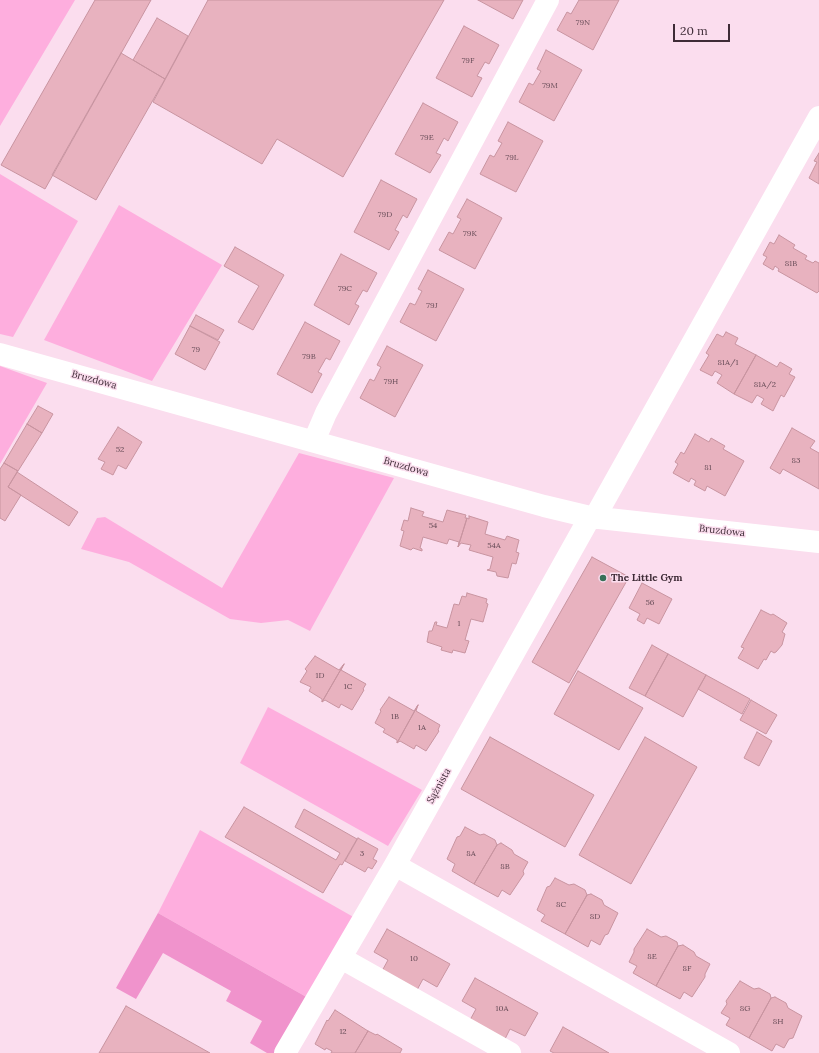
<!DOCTYPE html>
<meta charset="utf-8">
<style>
body{margin:0}
#map{position:relative;width:819px;height:1053px;overflow:hidden;background:#fbddee;font-family:Lora,serif}
canvas{display:block}
.scale{position:absolute;left:673px;top:24px;width:57px;height:18px;box-sizing:border-box;border:2px solid #3e2b36;border-top:0;padding-left:5px;font-size:12px;line-height:14px;white-space:nowrap;color:#3e2b36;-webkit-text-stroke:3px #fbddee;paint-order:stroke}
</style>
<div id="map">
<canvas width="819" height="1053"></canvas>
<div class="scale">20 m</div>
</div>
<script>
const g = document.querySelector('canvas').getContext('2d');
g.lineJoin = 'round';
function fill(path, color) { g.fillStyle = color; g.fill(path, 'evenodd'); }
const shape = rows => new Path2D(rows.map(r => 'M' + r).join(''));
function stroke(path, color, width, dash) { g.strokeStyle = color; g.lineWidth = width; g.lineCap = dash ? 'butt' : 'round'; g.setLineDash(dash || []); g.stroke(path); }
function write(font, color, halo, rows, align = 'center') {
  g.font = font + ' Lora,serif'; g.lineWidth = 3; g.setLineDash([]); g.textBaseline = 'middle'; g.strokeStyle = halo; g.fillStyle = color; for (const [text, x, y, turn = 0] of rows) {
    g.save(); g.translate(x, y); g.rotate((+turn || 0) * Math.PI / 180); g.textAlign = isNaN(turn) ? turn : align; if (halo) g.strokeText(text, 0, 0); g.fillText(text, 0, 0); g.restore();
  }
}
fill(shape([
 [0,0,75,0,0,126],
 [0,174,78,221,13,337,0,334],
 [119,205,222,265,152,381,44,340],
 [0,366,47,383,0,464],
 [299,453,394,478,310,631,288,620,261,623,230,619,129,562,81,549,97,518,105,517,222,588],
 [268,707,422,790,388,846,240,763],
 [200,830,357,919,310,999,158,913]
]), '#feaede');
fill(shape([
 [158,913,310,999,278,1053,267,1053,250,1043,262,1021,226,1001,231,991,163,953,136,999,116,988]
]), '#f093cc');
const building = shape([
 [95,0,151,0,45,189,1,165,95,0],
 [208,0,444,0,343,177,277,139,262,164,153,102,208,0],
 [478,0,523,0,513,19,478,0],
 [579,0,619,0,593,50,557,30,567,12,571,14,579,0],
 [157,18,188,36,165,79,133,60,157,18],
 [464,26,499,45,489,64,485,62,477,76,482,78,472,97,436,78,464,26],
 [546,50,582,70,554,121,519,102,529,83,533,85,541,71,537,69,546,50],
 [121,53,165,79,96,200,52,175,121,53],
 [423,103,458,122,448,141,444,138,436,153,441,155,430,173,395,154,423,103],
 [508,122,543,141,516,192,480,174,490,155,494,157,502,143,498,141,508,122],
 [819,153,819,184,809,178,817,162,814,161,819,153],
 [381,180,417,199,407,218,403,215,395,230,399,232,389,250,354,232,381,180],
 [467,199,502,218,475,269,439,250,449,232,453,234,461,219,457,217,467,199],
 [779,235,795,245,793,248,807,256,805,259,813,263,815,261,819,263,819,291,817,293,778,271,779,269,775,266,773,270,763,264,767,257,763,255,770,242,774,244,779,235],
 [235,247,284,275,253,330,238,322,259,286,224,266,235,247],
 [341,254,377,273,367,292,363,290,355,304,359,306,349,325,314,305,341,254],
 [428,270,464,289,436,341,400,322,410,303,415,305,422,291,418,289,428,270],
 [196,315,224,330,218,340,190,326,196,315],
 [305,322,340,341,330,360,326,358,318,372,322,374,312,393,277,374,305,322],
 [190,326,220,342,205,370,175,354,190,326],
 [726,332,738,338,735,344,756,355,734,394,717,383,722,375,715,371,712,376,700,370,709,355,706,353,717,334,723,337,726,332],
 [387,346,423,365,395,417,360,398,370,379,374,381,381,367,377,365,387,346],
 [756,355,777,367,780,362,792,369,789,374,795,377,784,397,781,395,773,411,761,404,764,399,757,395,752,403,734,394,756,355],
 [38,406,53,414,42,433,27,424,38,406],
 [27,424,42,433,18,471,4,463,27,424],
 [118,427,142,442,126,469,118,465,113,475,101,469,105,462,98,459,118,427],
 [792,428,815,441,810,448,819,453,819,489,783,469,780,474,770,468,792,428],
 [695,434,709,442,711,438,725,446,723,449,744,461,725,496,707,486,705,491,694,485,696,481,691,478,689,482,673,473,678,464,675,462,681,452,684,454,695,434],
 [4,463,18,471,8,487,21,495,5,521,0,518,0,469,4,463],
 [17,472,78,512,69,526,8,487,17,472],
 [411,508,424,512,422,516,443,522,447,510,466,515,465,518,467,518,458,547,459,542,449,539,447,544,423,537,420,548,422,549,422,551,413,548,411,550,400,546,404,531,401,530,404,520,408,521,411,508],
 [469,516,488,522,485,534,505,540,507,536,519,540,516,552,519,553,516,564,512,563,508,578,497,576,496,572,487,570,490,569,493,557,469,550,471,545,461,543,458,547,467,518,469,519,469,516],
 [592,557,629,577,569,683,532,662,592,557],
 [642,583,672,599,659,624,647,618,644,624,637,620,640,614,629,608,642,583],
 [467,593,487,599,486,603,488,604,483,622,471,619,465,640,469,641,465,653,453,650,452,653,441,650,442,647,427,642,429,631,432,631,435,622,437,622,436,625,447,628,454,604,459,605,462,596,466,597,467,593],
 [761,610,771,615,773,614,787,623,782,632,785,634,782,645,776,652,774,653,771,651,766,660,764,659,758,669,738,658,744,648,741,647,761,610],
 [652,645,668,654,645,696,629,688,652,645],
 [668,654,706,675,683,717,645,696,668,654],
 [315,656,339,670,344,664,322,702,322,699,309,691,311,687,300,682,307,671,305,669,315,656],
 [344,664,341,670,366,684,363,689,364,690,352,710,341,704,339,708,325,700,322,702,344,664],
 [578,671,643,708,619,750,554,714,578,671],
 [706,675,750,699,742,714,698,689,706,675],
 [389,697,414,711,418,705,397,743,397,740,383,732,385,729,375,723,381,711,380,710,389,697],
 [751,700,777,715,766,734,740,720,751,700],
 [418,705,416,711,440,725,438,730,439,731,426,751,416,745,414,749,400,741,397,743,418,705],
 [757,732,772,741,759,766,744,758,757,732],
 [490,737,594,795,565,847,461,789,490,737],
 [645,737,697,767,631,884,579,855,645,737],
 [244,807,336,860,340,853,295,827,304,809,357,839,342,865,340,864,323,893,225,837,244,807],
 [465,827,480,835,484,834,495,840,497,845,474,884,452,871,455,864,447,859,457,837,460,836,465,827],
 [358,838,378,849,373,859,377,861,372,869,368,867,365,872,345,861,358,838],
 [501,843,512,850,514,854,528,862,523,871,524,874,510,895,502,890,498,897,474,884,497,845,501,843],
 [555,878,569,885,574,884,585,890,587,895,565,934,541,921,545,915,537,910,547,887,550,886,555,878],
 [591,894,602,900,604,905,618,913,608,934,605,935,600,945,591,940,588,947,565,934,587,895,591,894],
 [387,929,450,964,437,987,423,979,417,990,382,971,388,960,374,952,387,929],
 [647,929,661,937,666,936,677,942,678,946,656,986,633,973,637,966,629,962,634,952,634,949,647,929],
 [683,945,694,952,696,956,710,964,705,974,705,977,692,997,684,992,680,999,656,986,678,946,683,945],
 [475,978,538,1013,525,1036,510,1029,505,1039,470,1020,476,1009,462,1001,475,978],
 [740,981,754,989,759,988,770,994,771,998,749,1038,726,1025,730,1018,721,1013,727,1004,726,1001,740,981],
 [775,997,786,1003,788,1008,802,1016,793,1038,789,1039,784,1048,776,1044,772,1051,749,1038,771,998,775,997],
 [126,1006,210,1053,99,1053,126,1006],
 [335,1010,368,1031,355,1053,331,1053,332,1051,326,1048,325,1050,315,1044,327,1020,328,1021,335,1010],
 [563,1027,572,1032,609,1053,554,1053,550,1051,563,1027],
 [368,1031,376,1035,377,1034,402,1049,400,1053,355,1053,368,1031]
]);
fill(building, '#e8b2bf');
stroke(building, '#c894a0', 1);
stroke(shape([
 [0,354,544,506,590,517,819,542],
 [314,441,326,413,548,0],
 [595,517,819,117],
 [395,865,729,1053],
 [341,958,510,1053],
 [285,1053,395,865,590,517]
]), '#fff', 22);
for (const [x, y, r, color] of [
 [603,578,4,"#387057"]
]) { const dot = new Path2D(); dot.arc(x, y, r, 0, 2 * Math.PI); g.fillStyle = color; g.fill(dot); stroke(dot, '#fbddee', 1.5); }
write('8px', '#684d58', null, [
 ["79N",583,23],
 ["79F",468,61],
 ["79M",550,86],
 ["79E",427,138],
 ["79L",512,158],
 ["79D",385,215],
 ["79K",470,234],
 ["81B",791,264],
 ["79C",345,289],
 ["79J",432,306],
 ["79",196,350],
 ["79B",309,357],
 ["81A/1",728,363],
 ["79H",391,382],
 ["81A/2",765,385],
 ["52",120,450],
 ["83",796,461],
 ["81",708,468],
 ["54",433,526],
 ["54A",494,546],
 ["56",650,603],
 ["1",459,624],
 ["1D",320,676],
 ["1C",348,687],
 ["1B",395,717],
 ["1A",422,728],
 ["3",362,854],
 ["8A",471,854],
 ["8B",505,867],
 ["8C",561,905],
 ["8D",595,917],
 ["8E",652,957],
 ["10",414,959],
 ["8F",687,969],
 ["10A",502,1009],
 ["8G",745,1009],
 ["8H",778,1022],
 ["12",343,1032]
]);
write('10px', '#3e2b36', '#fbddee', [
 ["Bruzdowa",94,380,15],
 ["Bruzdowa",406,467,16],
 ["Bruzdowa",722,531,6],
 ["Sążnista",439,786,-61]
]);
write('bold 10px', '#3e2b36', '#fbddee', [
 ["The Little Gym",611,578]
], 'left');
</script>
